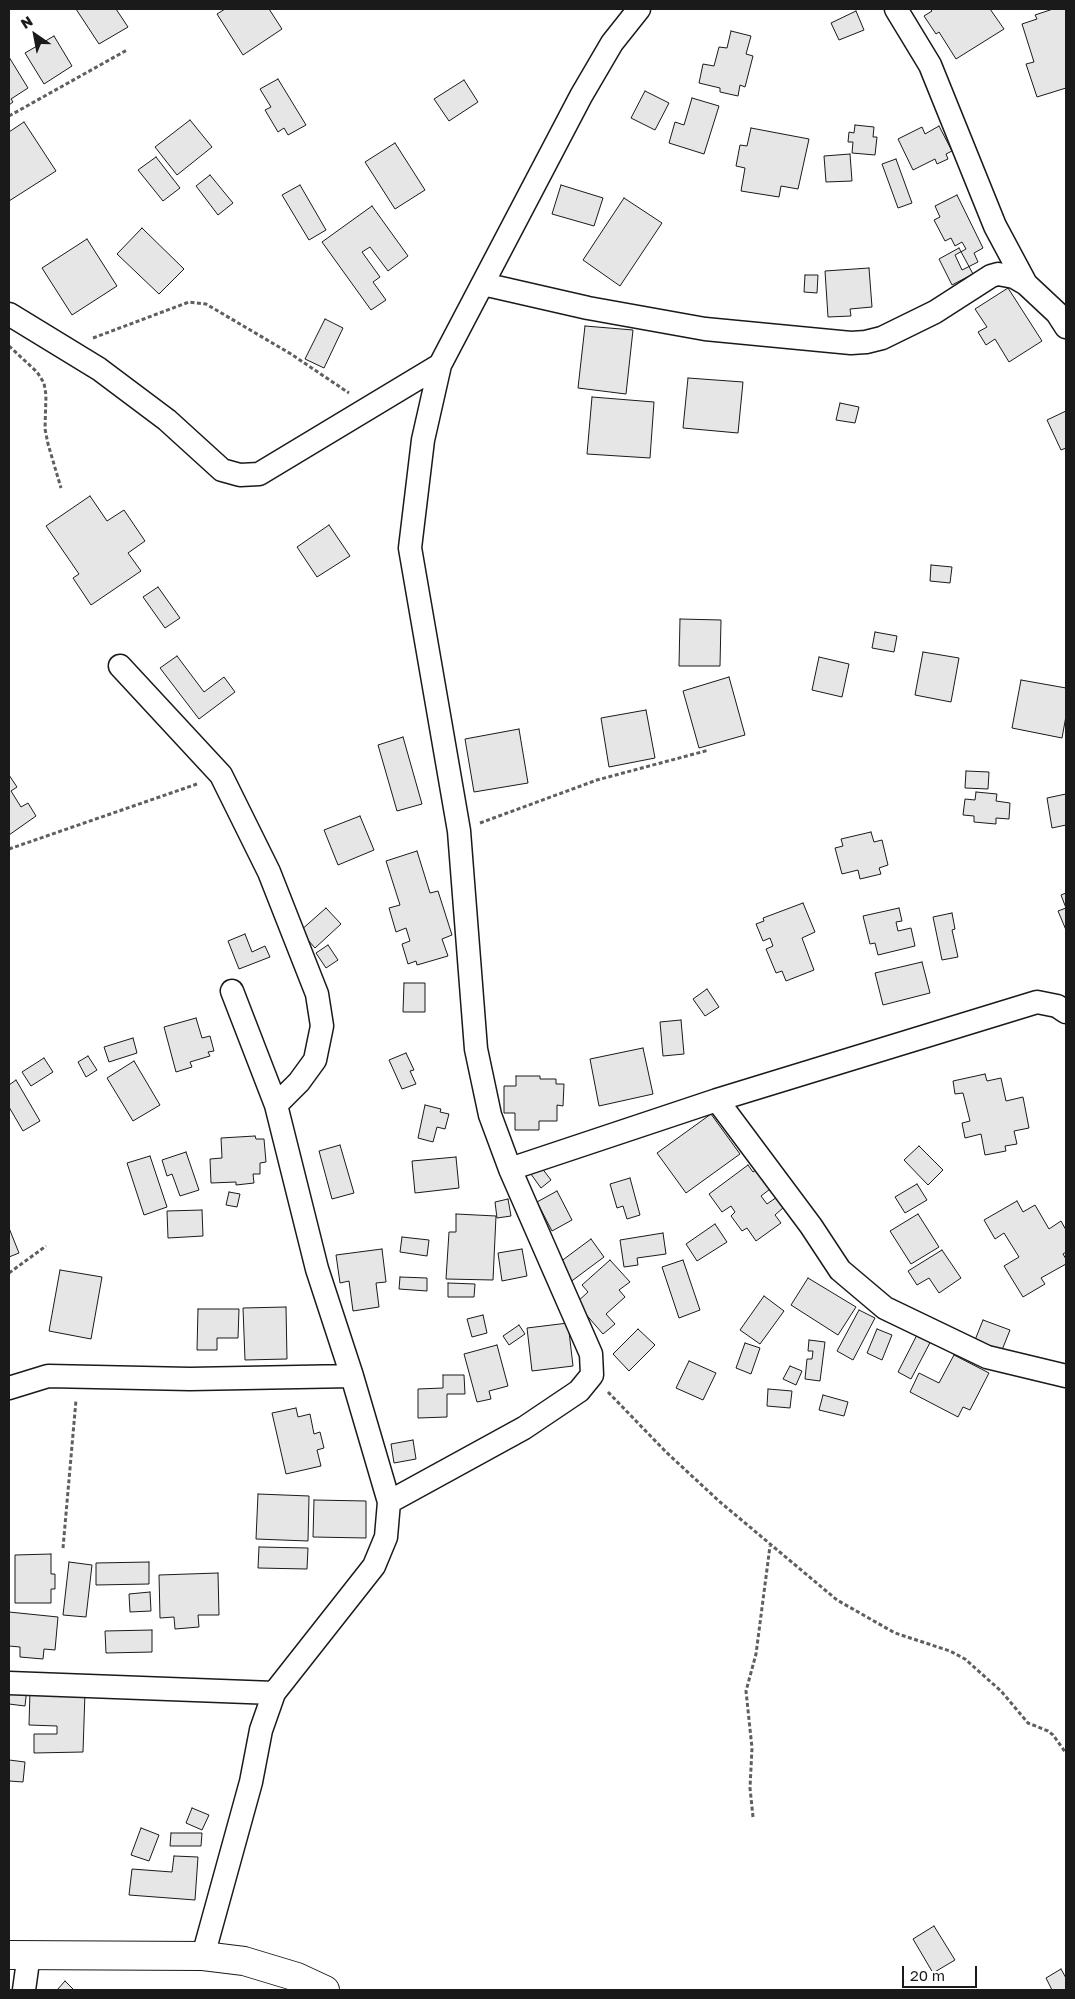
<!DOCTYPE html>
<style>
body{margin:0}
#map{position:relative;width:1075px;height:1999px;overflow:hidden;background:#fff;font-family:"Golos Text",sans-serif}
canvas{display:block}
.frame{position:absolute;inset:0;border:10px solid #1a1a1a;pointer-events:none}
.north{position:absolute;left:10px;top:10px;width:50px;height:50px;-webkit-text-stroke:4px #fff;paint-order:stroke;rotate:327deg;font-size:14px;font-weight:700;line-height:20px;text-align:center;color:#1a1a1a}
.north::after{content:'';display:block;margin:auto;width:18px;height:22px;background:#1a1a1a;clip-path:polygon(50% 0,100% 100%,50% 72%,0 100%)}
.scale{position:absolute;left:902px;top:1966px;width:75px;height:22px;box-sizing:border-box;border:2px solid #1a1a1a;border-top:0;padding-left:6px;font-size:15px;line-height:18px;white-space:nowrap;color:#1a1a1a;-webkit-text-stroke:4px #fff;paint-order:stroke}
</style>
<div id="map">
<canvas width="1075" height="1999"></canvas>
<div class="frame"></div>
<div class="north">N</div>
<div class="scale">20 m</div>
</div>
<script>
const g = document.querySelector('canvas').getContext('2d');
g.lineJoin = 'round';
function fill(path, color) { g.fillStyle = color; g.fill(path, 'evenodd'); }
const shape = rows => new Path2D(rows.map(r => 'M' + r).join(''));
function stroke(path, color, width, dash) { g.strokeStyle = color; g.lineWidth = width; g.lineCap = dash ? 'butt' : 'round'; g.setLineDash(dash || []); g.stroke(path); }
const building = shape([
 [76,9,116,9,128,27,99,44,76,9],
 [225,9,269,9,282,29,243,55,217,14,225,9],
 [930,9,990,9,1004,29,956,59,939,32,936,34,924,16,932,11,930,9],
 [1053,9,1066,9,1066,88,1037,97,1026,64,1034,62,1022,24,1037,19,1035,15,1053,9],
 [856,11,864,30,839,40,831,23,856,11],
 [731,31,751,36,746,54,753,56,745,87,740,85,738,96,720,92,720,88,699,83,703,64,714,66,719,47,727,48,731,31],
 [54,36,72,66,44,84,25,53,54,36],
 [9,57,28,88,11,99,13,102,9,105,9,57],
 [278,79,306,125,288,135,284,128,278,132,265,110,271,107,260,89,278,79],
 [464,80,478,102,449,121,434,99,464,80],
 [645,91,669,103,655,130,631,118,645,91],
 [692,98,719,106,704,154,669,143,675,122,684,125,692,98],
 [190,120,212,147,177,175,155,147,190,120],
 [24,122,56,171,9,201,9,132,24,122],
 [855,125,874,127,873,137,877,137,875,155,852,153,853,142,848,142,849,132,854,133,855,125],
 [939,126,952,151,946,154,948,159,937,164,935,159,913,170,898,139,922,127,925,134,939,126],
 [751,128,809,139,798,189,781,186,779,197,741,191,745,168,736,166,740,145,747,146,751,128],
 [395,143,425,190,395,209,365,162,395,143],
 [850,154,852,181,826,182,824,156,850,154],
 [156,157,180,188,163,201,138,170,156,157],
 [896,159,912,203,898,208,882,164,896,159],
 [210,175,233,203,218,215,196,186,210,175],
 [300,185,326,230,309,240,282,195,300,185],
 [561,185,603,198,594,226,552,214,561,185],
 [957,195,983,248,974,253,978,262,962,270,955,255,966,249,962,242,955,246,951,238,945,241,934,220,940,217,935,206,957,195],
 [624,198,662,223,620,286,583,260,624,198],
 [372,206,408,256,388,271,370,247,362,252,380,277,373,282,386,300,371,310,322,242,372,206],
 [142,228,184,269,159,294,117,254,142,228],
 [87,239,117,286,72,315,42,268,87,239],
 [959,248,973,274,952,285,939,259,959,248],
 [869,268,872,307,850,309,851,316,828,317,825,271,869,268],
 [805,275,818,275,817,293,804,292,805,275],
 [1008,288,1042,341,1009,362,995,339,986,345,978,332,987,327,975,309,1008,288],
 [325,319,343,328,324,368,305,359,325,319],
 [585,326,633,330,626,394,578,388,585,326],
 [688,378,743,382,738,433,683,428,688,378],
 [592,397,654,402,650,458,587,454,592,397],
 [840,403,859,407,855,423,836,420,840,403],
 [1066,411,1066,448,1061,450,1047,420,1066,411],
 [90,496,107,521,124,510,145,541,128,553,141,571,91,605,73,578,79,574,46,526,90,496],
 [329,525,350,556,317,577,297,547,329,525],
 [931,565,952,567,950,583,930,581,931,565],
 [158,587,180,618,165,628,143,597,158,587],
 [680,619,721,620,720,666,679,666,680,619],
 [875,632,897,636,894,652,872,648,875,632],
 [923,652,959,658,951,702,915,695,923,652],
 [177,656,204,692,224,677,235,692,199,719,160,668,177,656],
 [819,657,849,664,842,697,812,690,819,657],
 [729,677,745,735,699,748,683,691,729,677],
 [1021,680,1066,688,1066,716,1062,738,1012,728,1021,680],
 [646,710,655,758,609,767,601,718,646,710],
 [519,729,528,783,474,792,465,739,519,729],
 [403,737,422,804,397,811,378,745,403,737],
 [966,771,989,772,988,789,965,788,966,771],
 [9,775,17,787,11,791,21,807,28,803,36,816,9,835,9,775],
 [976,792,997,794,996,801,1010,803,1009,819,996,818,996,824,974,822,974,816,963,815,965,799,975,800,976,792],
 [1066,794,1066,825,1052,828,1047,798,1066,794],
 [360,816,374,850,338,865,324,830,360,816],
 [871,832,874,842,882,840,888,865,879,868,881,874,860,879,858,870,842,874,835,848,843,846,841,839,871,832],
 [417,851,430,893,438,891,452,935,442,939,448,956,417,965,416,961,408,964,402,944,410,941,406,928,396,932,389,908,400,905,386,861,417,851],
 [1066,893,1066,930,1058,911,1066,908,1061,895,1066,893],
 [803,903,815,932,802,938,814,970,786,981,782,971,776,973,766,949,773,946,770,938,763,941,756,924,764,921,763,918,803,903],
 [326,908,341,924,315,948,300,931,326,908],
 [899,908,902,921,896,922,898,931,911,928,915,946,878,955,875,943,870,944,863,916,899,908],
 [952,913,955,929,952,930,958,957,942,960,933,917,952,913],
 [245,934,252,952,265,946,270,957,239,969,228,941,245,934],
 [328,945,338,960,326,968,316,953,328,945],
 [922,962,930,993,883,1005,875,973,922,962],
 [404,983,425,983,425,1012,403,1012,404,983],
 [707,989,719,1007,705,1016,693,999,707,989],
 [196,1018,202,1038,210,1036,214,1051,208,1052,210,1056,190,1062,192,1067,176,1072,164,1027,196,1018],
 [681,1020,684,1054,663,1056,660,1022,681,1020],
 [133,1038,137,1053,109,1062,104,1047,133,1038],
 [643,1048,653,1094,599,1106,590,1059,643,1048],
 [406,1053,414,1070,410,1071,416,1084,402,1089,389,1060,406,1053],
 [88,1056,97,1070,86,1077,78,1062,88,1056],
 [44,1058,53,1072,31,1086,22,1072,44,1058],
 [134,1061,160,1105,133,1121,107,1078,134,1061],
 [985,1074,987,1081,1001,1078,1006,1101,1023,1097,1029,1128,1014,1131,1017,1144,1005,1146,1006,1151,985,1155,981,1134,965,1138,962,1123,970,1121,963,1093,955,1094,953,1081,985,1074],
 [516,1076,540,1076,540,1079,556,1079,556,1084,564,1084,563,1106,557,1105,557,1121,539,1121,539,1130,515,1130,515,1113,504,1113,504,1086,516,1086,516,1076],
 [16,1080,40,1121,23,1131,9,1107,9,1085,16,1080],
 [425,1105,441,1109,440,1112,449,1114,445,1129,437,1127,433,1142,418,1138,425,1105],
 [711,1114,740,1154,686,1193,657,1153,711,1114],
 [255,1136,256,1139,264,1139,266,1162,260,1163,260,1174,253,1174,254,1183,236,1185,236,1182,211,1183,210,1159,222,1158,221,1138,255,1136],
 [340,1145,354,1193,332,1199,319,1151,340,1145],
 [919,1146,943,1170,928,1185,904,1160,919,1146],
 [186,1152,199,1190,180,1196,172,1174,167,1176,162,1160,186,1152],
 [150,1156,167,1207,144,1215,127,1163,150,1156],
 [456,1157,459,1188,415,1193,412,1161,456,1157],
 [538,1163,551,1180,541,1188,528,1170,538,1163],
 [748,1165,753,1172,760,1167,774,1186,761,1196,767,1204,777,1197,784,1207,775,1215,781,1223,756,1241,747,1228,742,1231,731,1216,735,1212,731,1206,722,1212,709,1194,748,1165],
 [630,1178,640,1215,627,1219,623,1206,617,1208,610,1184,630,1178],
 [917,1184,927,1200,905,1213,895,1197,917,1184],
 [557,1191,572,1220,552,1231,537,1202,557,1191],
 [229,1192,240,1194,237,1207,226,1205,229,1192],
 [508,1199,511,1216,497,1218,495,1202,508,1199],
 [1017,1201,1023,1212,1035,1205,1049,1229,1061,1221,1066,1230,1066,1252,1063,1254,1066,1259,1066,1264,1041,1278,1045,1284,1023,1297,1004,1266,1019,1257,1004,1233,995,1239,984,1220,1017,1201],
 [202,1210,203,1236,168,1238,167,1211,202,1210],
 [456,1214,496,1216,493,1280,446,1279,449,1232,456,1232,456,1214],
 [918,1214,939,1247,911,1264,890,1231,918,1214],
 [715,1224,727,1242,697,1261,686,1244,715,1224],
 [9,1228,19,1253,9,1257,9,1228],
 [663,1233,666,1254,637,1258,638,1265,624,1267,620,1240,663,1233],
 [402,1237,429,1240,427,1256,400,1252,402,1237],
 [591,1239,604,1257,569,1283,556,1265,591,1239],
 [382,1249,386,1282,376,1283,379,1307,353,1311,349,1281,340,1283,336,1255,382,1249],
 [522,1249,527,1276,502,1281,498,1253,522,1249],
 [942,1250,961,1278,939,1293,929,1278,917,1285,908,1271,942,1250],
 [610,1260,630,1282,619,1290,625,1297,606,1314,615,1324,603,1334,576,1303,588,1292,582,1285,610,1260],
 [683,1260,700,1310,679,1318,662,1267,683,1260],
 [60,1270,102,1277,91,1339,49,1331,60,1270],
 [400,1277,427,1278,427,1291,399,1289,400,1277],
 [808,1278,856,1307,838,1335,791,1305,808,1278],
 [448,1283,475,1284,474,1297,448,1297,448,1283],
 [764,1296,784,1311,760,1344,740,1330,764,1296],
 [286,1307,287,1359,245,1360,243,1308,286,1307],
 [198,1309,239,1309,238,1338,217,1338,217,1350,197,1350,198,1309],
 [859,1310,875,1318,853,1360,837,1351,859,1310],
 [483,1315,487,1333,472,1337,467,1319,483,1315],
 [983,1320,1010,1330,1002,1350,975,1340,983,1320],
 [568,1323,573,1366,532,1371,527,1328,568,1323],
 [519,1325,525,1334,509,1345,503,1336,519,1325],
 [638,1329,655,1345,629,1371,613,1354,638,1329],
 [877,1329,892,1335,882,1360,867,1353,877,1329],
 [919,1331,933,1337,911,1379,898,1372,919,1331],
 [809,1340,825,1342,820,1381,805,1379,807,1359,812,1359,813,1351,808,1351,809,1340],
 [745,1343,760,1348,751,1374,736,1368,745,1343],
 [497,1345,508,1386,489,1391,491,1399,477,1402,464,1354,497,1345],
 [954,1355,989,1373,970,1410,963,1407,958,1417,910,1392,919,1373,939,1383,954,1355],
 [689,1361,716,1373,703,1400,676,1388,689,1361],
 [790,1366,802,1371,796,1385,783,1379,790,1366],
 [443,1375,464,1375,465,1394,447,1394,447,1417,418,1418,418,1389,443,1388,443,1375],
 [768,1389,792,1391,790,1408,767,1406,768,1389],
 [823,1395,848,1402,844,1416,819,1410,823,1395],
 [296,1408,298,1417,310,1414,314,1434,320,1432,324,1448,317,1450,321,1466,286,1474,272,1413,296,1408],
 [413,1440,416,1459,394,1463,391,1444,413,1440],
 [258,1494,309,1496,308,1541,256,1539,258,1494],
 [314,1500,366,1501,366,1538,313,1537,314,1500],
 [259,1547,308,1548,307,1569,258,1568,259,1547],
 [51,1554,51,1574,55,1574,55,1589,51,1589,51,1603,15,1603,15,1555,51,1554],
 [69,1562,92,1565,86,1617,63,1615,69,1562],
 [149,1562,149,1584,96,1585,96,1563,149,1562],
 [218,1573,219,1615,198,1615,199,1627,175,1629,174,1617,160,1618,159,1575,218,1573],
 [150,1592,151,1611,130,1612,129,1594,150,1592],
 [9,1612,58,1617,55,1650,44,1649,43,1659,20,1657,20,1647,9,1646,9,1612],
 [152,1630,152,1652,106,1653,105,1631,152,1630],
 [9,1686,27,1688,25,1706,9,1704,9,1686],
 [30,1691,85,1692,83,1752,34,1753,34,1734,57,1734,57,1726,29,1725,30,1691],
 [9,1760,25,1762,23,1782,9,1781,9,1760],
 [192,1808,209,1815,202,1830,186,1823,192,1808],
 [141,1828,159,1835,149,1861,131,1855,141,1828],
 [171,1833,202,1833,201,1846,170,1846,171,1833],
 [174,1856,198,1857,195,1900,129,1895,132,1869,172,1872,174,1856],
 [934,1926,955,1960,933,1973,913,1939,934,1926],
 [1061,1969,1066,1978,1066,1990,1052,1990,1046,1978,1061,1969],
 [65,1981,74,1990,57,1990,65,1981]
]);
fill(building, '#e6e6e6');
stroke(building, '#1a1a1a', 1);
const minor = shape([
 [896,9,930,65,995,226,1026,284],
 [483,284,588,308,705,329,851,343,866,342,882,338,935,312,991,276,998,274,1014,277,1026,284,1057,313,1066,327],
 [9,314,99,369,167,420,222,470,240,475,259,474,440,365],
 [120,666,221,775,269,872,317,994,322,1026,315,1060,299,1082,276,1105],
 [717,1100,811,1226,840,1270,885,1308,987,1357,1066,1376],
 [510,1169,717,1100,1037,1002,1057,1006,1066,1012],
 [9,1388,48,1376,190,1379,352,1376],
 [389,1502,524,1428,579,1391,592,1375,591,1354,510,1169,490,1115,476,1049,459,831,410,548,423,440,440,365,581,96,612,43,639,9],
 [9,1683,274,1693],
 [203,1956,251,1782,261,1730,274,1693,374,1566,386,1537,389,1502,352,1376,317,1269,276,1105,232,991],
 [24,1990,29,1954]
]);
const tertiary = shape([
 [9,1955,203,1956,244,1961,297,1977,325,1990]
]);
stroke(minor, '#1a1a1a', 25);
stroke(tertiary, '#1a1a1a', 30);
stroke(shape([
 [9,116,127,50],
 [93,338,189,302,206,304,291,354,349,393],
 [9,346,37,372,44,383,46,395,45,429,48,444,61,488],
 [480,823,597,780,709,750],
 [9,849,197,784],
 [9,1273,46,1246],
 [608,1392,666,1452,720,1502,837,1600,895,1633,950,1651,965,1659,1001,1691,1028,1723,1048,1731,1053,1735,1066,1753],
 [63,1548,76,1400],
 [753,1817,750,1788,752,1748,746,1691,756,1654,770,1546]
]), '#5f5f5f', 3, [4, 2.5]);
stroke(minor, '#fff', 22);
stroke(tertiary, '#fff', 28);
</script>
